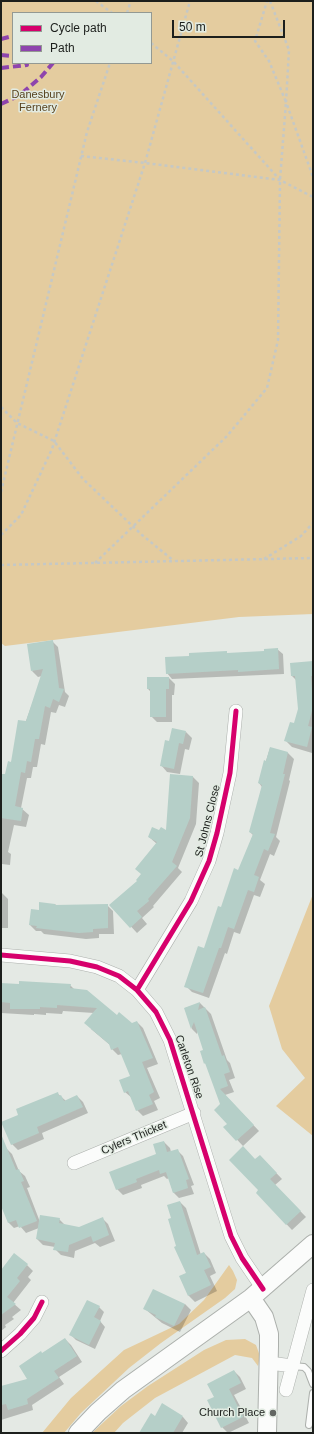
<!DOCTYPE html>
<style>
body{margin:0}
#map{position:relative;width:314px;height:1434px;overflow:hidden;background:#e4e9e4;font-family:Arial,sans-serif}
canvas{display:block}
.frame{position:absolute;inset:0;border:2px solid #1c1f1c;pointer-events:none}
.legend{position:absolute;left:12px;top:12px;width:140px;height:52px;box-sizing:border-box;background:#e2ebe2;border:1px solid #939993;margin:0;padding:5px 7px;list-style:none;font-size:12px;color:#1c1f1c}
.legend li{display:flex;align-items:center;gap:8px;height:20px}
.legend b{width:20px;border:1px solid #939993}
.scale{position:absolute;left:172px;top:20px;width:113px;height:18px;box-sizing:border-box;border:2px solid #1c1f1c;border-top:0;padding-left:5px;font-size:12px;line-height:14px;white-space:nowrap;color:#1c1f1c;-webkit-text-stroke:3px #e2ebe2;paint-order:stroke}
</style>
<div id="map">
<canvas width="314" height="1434"></canvas>
<div class="frame"></div>
<ul class="legend">
<li><b style="height:5px;background:#d6006c"></b>Cycle path</li>
<li><b style="height:5px;background:#8e44ad"></b>Path</li>
</ul>
<div class="scale">50 m</div>
</div>
<script>
const g = document.querySelector('canvas').getContext('2d');
g.lineJoin = 'round';
function fill(path, color) { g.fillStyle = color; g.fill(path, 'evenodd'); }
const shape = rows => new Path2D(rows.map(r => 'M' + r).join(''));
function stroke(path, color, width, dash) { g.strokeStyle = color; g.lineWidth = width; g.lineCap = dash ? 'butt' : 'round'; g.setLineDash(dash || []); g.stroke(path); }
function write(font, color, halo, rows, align = 'center') {
  g.font = font + ' Arial,sans-serif'; g.lineWidth = 3; g.setLineDash([]); g.textBaseline = 'middle'; g.strokeStyle = halo; g.fillStyle = color; for (const [text, x, y, turn = 0] of rows) {
    g.save(); g.translate(x, y); g.rotate((+turn || 0) * Math.PI / 180); g.textAlign = isNaN(turn) ? turn : align; if (halo) g.strokeText(text, 0, 0); g.fillText(text, 0, 0); g.restore();
  }
}
fill(shape([
 [1,1,313,1,313,614,239,617,5,646,1,643],
 [13,13,151,13,151,63,13,63],
 [313,894,313,1136,276,1106,305,1078,282,1049,269,1006],
 [229,1265,233,1271,237,1280,235,1289,225,1298,161,1343,129,1368,81,1413,64,1433,42,1433,71,1398,124,1350,179,1324,204,1300],
 [245,1339,256,1345,260,1356,258,1366,252,1358,235,1355,155,1398,123,1423,114,1433,92,1433,121,1406,148,1386,204,1350,226,1340]
]), '#e4cc9f');
fill(shape([
 [52,641,58,647,65,692,69,696,65,707,59,705,56,713,51,712,45,745,41,744,37,767,33,767,31,778,27,778,21,808,29,815,26,827,14,825,8,852,11,854,10,865,2,864,1,884,1,775,6,776,11,763,42,676,38,677,32,671],
 [277,649,283,654,284,674,172,679,167,673,227,653,228,654,265,652],
 [313,662,313,751,312,753,292,747,286,741,295,724,299,709,296,680,292,676],
 [169,678,175,684,174,695,172,695,172,722,157,722,151,716,151,692,148,689],
 [186,732,192,738,189,750,185,749,180,774,167,772,161,765,170,742],
 [270,748,288,753,294,759,289,780,290,781,276,837,280,841,274,856,270,854,260,880,265,884,260,897,254,895,240,934,234,932,227,954,225,953,209,998,192,992,186,986,205,950,222,908,239,871,253,835,250,832,262,787,259,783],
 [171,775,193,777,199,783,196,824,178,868,182,872,153,906,154,907,142,918,147,924,137,933,111,905,138,881,157,844,149,837,160,832,167,831],
 [1,892,8,899,8,928,1,928],
 [55,904,57,906,107,905,113,911,114,934,99,934,99,938,86,939,44,934,41,931,36,931,30,925,39,911],
 [1,984,70,985,75,990,117,1016,132,1024,137,1022,143,1028,158,1064,147,1068,160,1098,154,1101,158,1110,143,1116,137,1110,132,1098,125,1092,131,1076,122,1054,118,1055,112,1049,110,1045,91,1029,94,1013,63,1011,62,1014,46,1013,46,1015,34,1014,34,1015,1,1013],
 [200,1003,211,1014,227,1060,230,1063,235,1078,229,1080,234,1092,225,1095,259,1131,243,1146,225,1127,228,1124,207,1065,205,1063,205,1050,198,1031,197,1034,192,1029,185,1008],
 [57,1093,66,1101,77,1096,83,1102,88,1113,42,1133,44,1139,18,1150,12,1144,19,1115],
 [164,1142,170,1148,171,1152,177,1150,183,1156,194,1185,191,1186,194,1194,179,1198,173,1192,169,1178,167,1179,164,1176,141,1185,142,1188,123,1195,117,1189,157,1155],
 [6,1148,12,1154,19,1171,25,1176,30,1187,27,1188,40,1222,59,1219,66,1226,79,1228,102,1218,108,1224,115,1241,100,1247,95,1243,75,1251,74,1258,61,1255,55,1249,55,1247,43,1245,37,1239,39,1228,26,1233,20,1226,14,1228,8,1222,1,1189,1,1150],
 [260,1156,282,1179,275,1185,306,1217,292,1230,257,1193,260,1190],
 [180,1202,186,1208,201,1255,204,1253,210,1259,216,1273,210,1276,217,1291,195,1302,189,1296,181,1276,187,1273,178,1247,172,1218],
 [27,1265,33,1271,28,1277,31,1280,13,1303,21,1310,12,1317,14,1319,5,1325,6,1327,1,1331,1,1271],
 [185,1304,191,1310,180,1332,162,1323,145,1309],
 [99,1307,104,1312,100,1321,105,1327,95,1349,76,1340,71,1335],
 [65,1339,71,1345,82,1362,59,1377,64,1384,32,1405,33,1410,1,1420,1,1387,29,1379,42,1354],
 [234,1371,240,1377,246,1389,234,1395,249,1423,228,1433,222,1427,215,1397],
 [155,1417,183,1417,188,1423,182,1433,140,1433]
]), '#0003');
fill(shape([
 [53,640,59,688,64,689,59,702,53,699,50,708,45,706,39,739,35,739,31,762,27,761,25,773,21,772,15,806,23,808,21,821,1,818,1,774,5,774,8,761,11,762,18,720,26,721,43,669,31,671,27,644],
 [278,648,279,669,238,672,238,670,166,674,165,657,189,656,189,653,227,651,227,653,264,651,264,649],
 [313,661,313,676,311,676,313,707,308,726,312,727,307,747,284,741,290,722,294,723,298,709,295,676,291,676,290,663],
 [147,677,169,677,169,689,166,689,166,717,150,717,150,689,147,689],
 [172,728,186,731,183,744,179,743,174,769,160,766,165,740,169,741],
 [270,747,288,752,283,774,285,774,270,833,275,834,268,851,264,849,254,875,259,877,254,892,248,890,234,929,228,927,221,948,219,948,203,993,184,987,198,946,204,948,218,906,221,907,234,868,238,870,253,834,249,832,262,785,258,783,264,760,266,761],
 [170,774,193,776,190,818,172,862,177,866,148,899,149,901,137,911,142,917,130,928,109,905,137,881,136,880,141,874,135,869,157,842,148,837,152,827,159,830,161,827,166,830],
 [39,902,55,904,55,905,108,904,108,928,93,929,93,932,79,933,36,928,37,926,29,925,31,909,39,910],
 [19,981,71,984,70,988,87,990,117,1015,119,1012,132,1023,137,1021,153,1058,142,1062,154,1092,149,1095,153,1104,136,1111,128,1091,124,1093,119,1080,130,1076,118,1047,111,1050,109,1044,84,1023,97,1008,57,1005,57,1008,40,1007,40,1009,10,1009,10,1003,1,1002,1,983,19,984],
 [200,1002,198,1010,205,1007,222,1056,224,1055,230,1072,224,1074,228,1086,220,1089,254,1125,236,1141,223,1127,227,1124,214,1110,220,1104,205,1063,204,1064,200,1051,203,1050,194,1022,191,1029,184,1008],
 [58,1092,59,1096,61,1095,64,1101,77,1095,83,1107,37,1127,39,1133,11,1145,1,1122,18,1115,16,1109],
 [1,1134,16,1170,19,1169,24,1181,21,1182,37,1221,19,1228,16,1220,8,1223,1,1206],
 [164,1141,167,1152,178,1149,189,1179,186,1180,188,1188,173,1193,166,1172,160,1174,159,1170,136,1179,137,1182,116,1190,109,1172,156,1154,153,1144],
 [243,1146,255,1159,260,1155,277,1173,270,1179,301,1211,286,1225,256,1193,258,1190,229,1160],
 [180,1201,197,1255,204,1252,211,1267,204,1270,211,1285,188,1296,179,1276,186,1273,174,1247,176,1246,168,1219,171,1218,167,1205],
 [40,1215,60,1218,59,1223,79,1227,103,1217,109,1235,93,1242,91,1236,69,1245,68,1252,53,1250,55,1243,36,1239],
 [14,1253,28,1264,17,1278,20,1281,7,1297,16,1304,1,1315,1,1270],
 [153,1289,185,1304,174,1326,155,1317,156,1315,143,1309],
 [87,1300,100,1306,94,1317,101,1321,89,1345,69,1335],
 [65,1338,77,1356,54,1371,59,1378,27,1399,28,1404,8,1410,6,1404,1,1405,1,1386,27,1379,19,1366,41,1351,42,1353],
 [234,1370,241,1383,229,1389,243,1417,221,1428,207,1400,214,1397,207,1384],
 [162,1403,183,1416,173,1433,139,1433,151,1413,155,1416]
]), '#b5cfc8');
const lane = shape([
 [293,1366,304,1367,308,1371,313,1384],
 [309,1425,313,1393]
]);
const street = shape([
 [1,955,70,961,97,967,119,976,137,990,156,1012,170,1040,231,1236,242,1258,263,1289],
 [137,990,191,901,209,861,217,833,230,773,236,711],
 [74,1163,194,1113],
 [1,1351,20,1334,34,1318,42,1302],
 [269,1363,293,1366],
 [286,1390,313,1290]
]);
const secondary = shape([
 [251,1298,264,1317,269,1334,269,1346,267,1433],
 [78,1433,98,1412,123,1390,251,1298,313,1244]
]);
stroke(lane, '#acb0ac', 8);
stroke(street, '#acb0ac', 14);
stroke(secondary, '#acb0ac', 20);
stroke(shape([
 [96,1,112,13],
 [270,1,289,50,286,102,313,177],
 [127,13,131,1],
 [151,43,173,61,280,180,313,197],
 [81,156,145,163,280,180],
 [1,407,17,423,54,441,83,479,142,535,174,561],
 [1,492,87,132,110,63],
 [1,535,21,515,52,449,145,163,190,1],
 [264,559,301,536,313,523],
 [95,563,227,436,267,388,278,340,280,180,286,102,269,61,255,41,267,1],
 [1,565,313,558]
]), '#c5c8c5', 2.5, [3, 3]);
stroke(lane, '#fbfcfb', 6);
stroke(street, '#fbfcfb', 13);
stroke(secondary, '#fbfcfb', 18);
stroke(shape([
 [1,39,13,36],
 [1,55,13,56],
 [1,68,27,65,26,63],
 [1,104,20,95,41,77,53,63]
]), '#8e44ad', 4, [8, 4]);
stroke(shape([
 [1,955,70,961,97,967,119,976,137,990,156,1012,170,1040,231,1236,242,1258,263,1289],
 [137,990,191,901,209,861,217,833,230,773,236,711],
 [1,1351,20,1334,34,1318,42,1302]
]), '#d6006c', 5);
for (const [x, y, r, color] of [
 [273,1413,4,"#626662"]
]) { const dot = new Path2D(); dot.arc(x, y, r, 0, 2 * Math.PI); g.fillStyle = color; g.fill(dot); stroke(dot, '#e2ebe2', 1.5); }
write('11px', '#58431f', '#e2ebe2', [
 ["Danesbury",38,95],
 ["Fernery",38,108]
]);
write('11px', '#1c1f1c', '#e2ebe2', [
 ["St Johns Close",208,821,-76],
 ["Carleton Rise",189,1067,71],
 ["Cylers Thicket",134,1138,-23]
]);
write('11px', '#1c1f1c', '#e2ebe2', [
 ["Church Place",265,1413]
], 'right');
</script>
